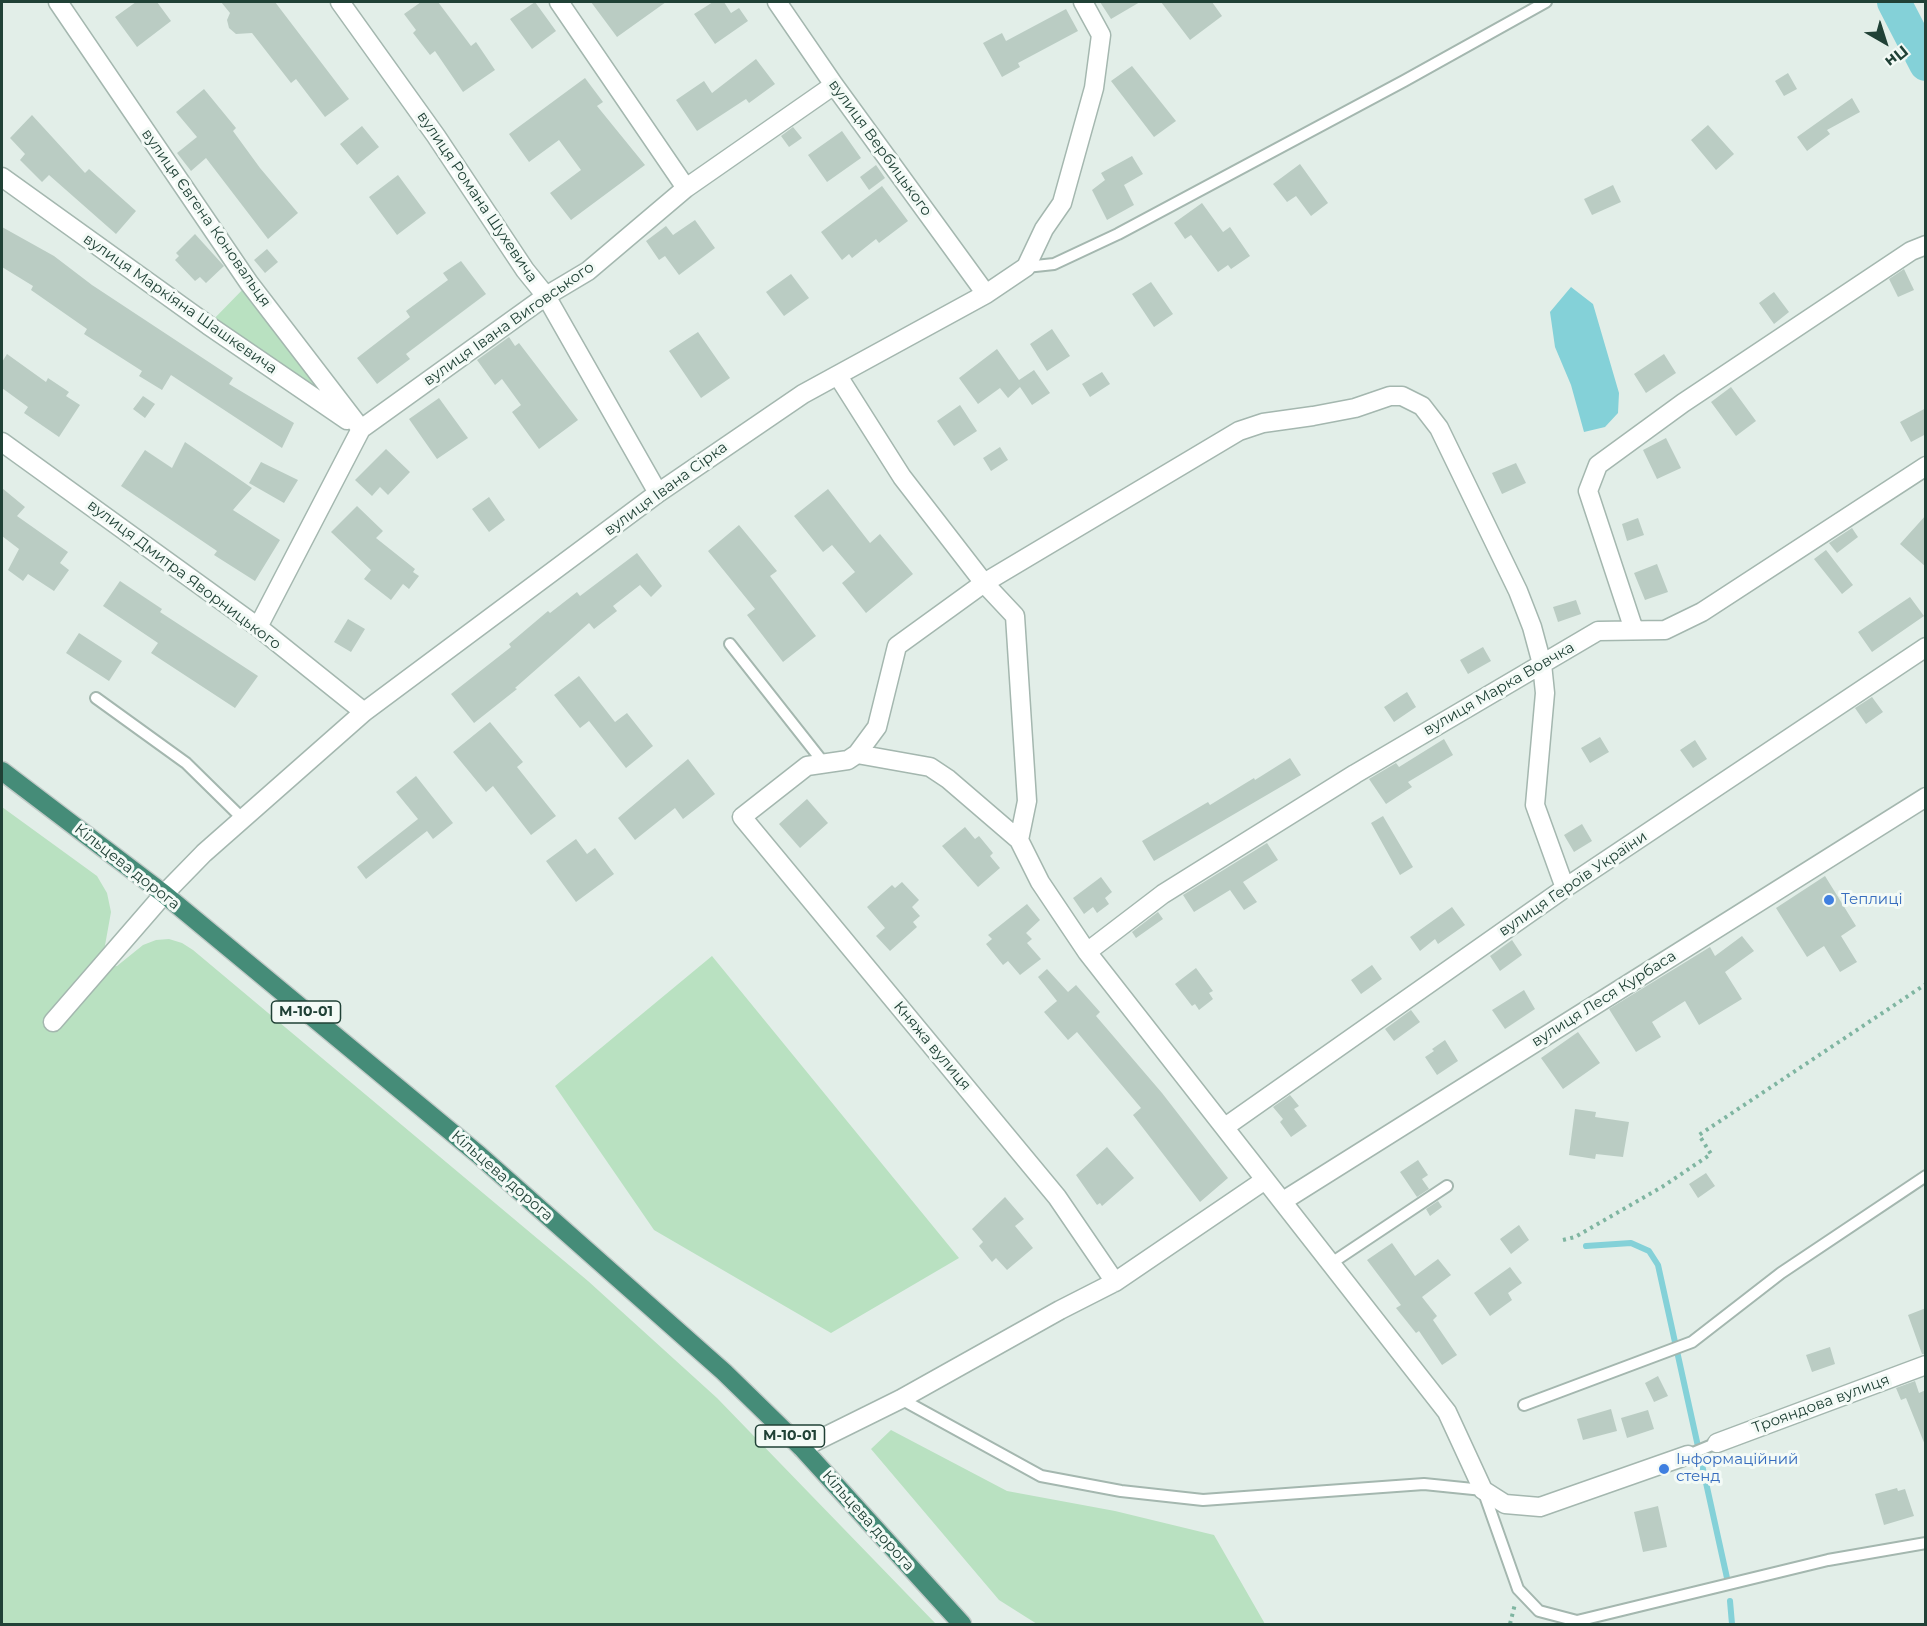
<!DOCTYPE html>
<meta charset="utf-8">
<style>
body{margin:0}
#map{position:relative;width:1927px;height:1626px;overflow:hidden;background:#e2eee8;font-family:Montserrat,sans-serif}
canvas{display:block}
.frame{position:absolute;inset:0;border:3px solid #204136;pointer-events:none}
.north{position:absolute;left:1855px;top:12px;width:60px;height:60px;-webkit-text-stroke:4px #f3faf6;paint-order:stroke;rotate:141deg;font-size:16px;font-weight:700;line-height:24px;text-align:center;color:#204136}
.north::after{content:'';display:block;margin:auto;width:21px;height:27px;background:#204136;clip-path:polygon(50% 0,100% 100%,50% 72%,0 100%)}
</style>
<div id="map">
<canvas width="1927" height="1626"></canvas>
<div class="frame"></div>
<div class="north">Пн</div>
</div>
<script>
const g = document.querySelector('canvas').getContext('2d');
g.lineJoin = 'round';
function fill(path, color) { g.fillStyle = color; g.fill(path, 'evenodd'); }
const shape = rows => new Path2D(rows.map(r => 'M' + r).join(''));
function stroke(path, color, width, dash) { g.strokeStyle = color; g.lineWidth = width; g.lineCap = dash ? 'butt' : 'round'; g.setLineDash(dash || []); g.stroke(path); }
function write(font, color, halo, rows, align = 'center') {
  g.font = font + ' Montserrat,sans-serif'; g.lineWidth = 6; g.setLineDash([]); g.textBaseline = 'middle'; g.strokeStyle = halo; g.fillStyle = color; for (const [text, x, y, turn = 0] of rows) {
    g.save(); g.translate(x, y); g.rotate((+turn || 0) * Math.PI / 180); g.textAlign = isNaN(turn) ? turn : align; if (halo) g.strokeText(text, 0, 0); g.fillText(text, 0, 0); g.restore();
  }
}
fill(shape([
 [249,283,361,429,208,325],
 [2,807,97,876,107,893,111,912,104,951,107,967,117,966,143,945,156,940,169,939,182,943,193,950,588,1281,717,1398,936,1624,2,1624],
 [712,956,959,1258,831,1333,654,1230,555,1086],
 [891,1430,1007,1491,1115,1511,1214,1535,1265,1624,1037,1624,999,1600,871,1449]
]), '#b9e1c1');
fill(shape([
 [1571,287,1593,304,1619,393,1618,413,1605,427,1584,432,1571,385,1555,347,1550,312]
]), '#84d1d8');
stroke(shape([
 [1586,1246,1631,1243,1649,1251,1658,1265,1727,1578],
 [1730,1601,1732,1624]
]), '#84d1d8', 6);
stroke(shape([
 [1894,2,1926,64]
]), '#84d1d8', 34);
fill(shape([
 [136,2,157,2,171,21,137,47,115,17],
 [221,2,275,2,349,99,325,117,296,79,291,83,252,33,236,34,229,28,227,20,230,13],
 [421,2,438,2,471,46,476,42,495,70,463,92,435,51,430,55,413,33,416,30,404,14],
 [535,2,556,31,532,49,510,19],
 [591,2,666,2,617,37],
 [713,2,724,2,731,13,739,8,748,21,715,44,694,14],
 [1100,2,1140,2,1111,19],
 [1161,2,1212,2,1222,16,1190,40],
 [1066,9,1078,31,1018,63,1020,67,1002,77,983,43,1002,33,1006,41],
 [756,59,775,84,749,103,746,99,697,131,676,100,704,81,712,93],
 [1132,66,1176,121,1154,137,1111,81],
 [1788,73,1797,89,1784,96,1775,81],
 [585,78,603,102,597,106,645,165,571,220,550,193,581,170,559,140,529,162,509,134],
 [204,89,236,128,233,131,260,168,298,213,268,239,206,158,191,171,177,153,197,137,176,112],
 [1852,98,1860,112,1827,130,1830,134,1807,151,1797,137],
 [32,115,85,173,89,169,136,211,116,234,49,175,42,182,20,160,25,154,10,138],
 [1708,125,1734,154,1716,170,1691,140],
 [362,126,379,147,357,165,340,144],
 [793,127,802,138,789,147,781,136],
 [842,131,861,158,827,182,808,155],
 [1132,156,1143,174,1124,185,1134,205,1107,220,1092,190,1105,180,1101,173],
 [1300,164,1328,203,1311,216,1296,196,1287,202,1273,184],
 [876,165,885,178,869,190,860,177],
 [398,175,426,213,397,235,369,197],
 [1613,185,1621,202,1592,215,1584,199],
 [882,186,908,221,879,243,876,239,852,258,849,254,842,260,821,232],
 [1202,203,1223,232,1230,227,1250,256,1231,269,1228,265,1218,272,1191,235,1185,239,1174,223],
 [695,220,715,248,679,275,665,256,659,260,646,241,666,226,673,235],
 [2,227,54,256,92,285,233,378,229,384,294,423,282,448,171,375,162,390,139,376,142,371,84,334,87,329,31,290,33,286,2,267],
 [195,234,224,266,206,283,200,277,195,281,175,260,179,256,176,253],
 [267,249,278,262,265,273,254,260],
 [461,261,486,294,406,354,410,359,377,384,357,358,410,317,406,311,448,280,443,273],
 [1904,269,1914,290,1898,297,1889,279],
 [791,274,809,298,784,316,766,292],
 [1151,282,1173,314,1154,327,1132,294],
 [1774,292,1789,312,1774,324,1759,303],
 [1052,329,1070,356,1047,371,1030,344],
 [698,332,730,378,701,398,669,351],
 [509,337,515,346,519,343,578,420,539,449,512,412,521,405,502,379,495,385,477,360],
 [997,349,1019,380,1034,370,1050,393,1032,405,1020,387,1008,398,1000,388,978,404,959,378],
 [7,354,46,382,48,378,69,392,66,396,80,405,59,437,24,413,28,407,2,388,2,362],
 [1664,354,1676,373,1646,393,1634,374],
 [1102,372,1110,384,1090,397,1082,384],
 [1731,387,1756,421,1736,436,1711,402],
 [143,396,155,404,145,418,133,409],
 [439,398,468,438,437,459,409,419],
 [960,405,977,431,954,446,937,421],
 [1926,408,1926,434,1911,442,1900,422],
 [1666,438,1681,468,1657,479,1643,450],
 [185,442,252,488,233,510,280,540,255,581,214,555,217,551,121,486,145,450,172,468],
 [1000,447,1008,460,991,471,983,458],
 [386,449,410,472,388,495,380,487,372,496,355,480],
 [261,462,298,480,284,503,249,483],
 [1516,463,1526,483,1502,494,1492,473],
 [2,488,25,507,17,516,68,552,60,563,69,570,54,591,28,574,23,581,8,570,19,549,2,536],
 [828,489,870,543,880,534,913,574,866,613,842,583,855,572,832,545,823,552,794,516],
 [489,497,505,520,489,532,472,509],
 [357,506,383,531,376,538,415,569,413,572,419,576,409,589,403,584,391,600,364,579,371,570,331,532],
 [1926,515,1926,567,1900,544],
 [1638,518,1644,535,1627,541,1622,524],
 [739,525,777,571,770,576,816,636,783,662,747,615,755,609,708,551],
 [1852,528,1858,537,1837,553,1829,543],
 [1826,550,1853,585,1842,594,1814,559],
 [637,553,662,586,651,597,640,585,613,606,617,611,594,629,589,623,515,688,517,689,474,723,451,694,511,647,509,644,548,611,550,613,577,592,580,596],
 [1657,564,1668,592,1645,600,1634,573],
 [120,581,162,609,160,612,258,676,235,708,151,653,158,643,103,606],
 [1910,597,1924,616,1872,652,1858,632],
 [1576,600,1581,614,1558,622,1553,607],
 [348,619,365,629,351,652,334,642],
 [79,633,122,661,109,681,66,653],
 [1483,647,1491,661,1468,674,1460,660],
 [579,676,615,722,627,713,653,746,626,768,589,721,580,728,554,695],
 [1407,692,1416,707,1394,722,1384,707],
 [1872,697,1883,712,1866,724,1855,708],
 [490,722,523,762,517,767,556,816,531,835,493,786,486,792,453,752],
 [1600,737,1609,752,1590,763,1581,748],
 [1444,739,1453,755,1408,782,1412,787,1386,804,1369,779,1396,763,1399,767],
 [1695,740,1707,759,1693,768,1680,750],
 [1290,758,1301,775,1154,861,1142,841,1208,802,1210,805,1254,778,1255,780],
 [688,759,715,794,683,819,675,808,635,840,618,818],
 [416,776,453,823,433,839,427,831,366,879,357,867,418,819,396,792],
 [807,799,828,823,800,848,779,824],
 [1383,816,1413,867,1400,875,1371,823],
 [1582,824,1592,841,1574,852,1564,835],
 [965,827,975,839,979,836,993,853,990,856,1000,868,978,887,942,846],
 [576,839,587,854,595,848,614,874,576,902,546,861],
 [1267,843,1278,860,1243,882,1257,902,1244,910,1230,890,1194,912,1183,895],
 [1825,876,1856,926,1841,936,1857,962,1840,972,1824,946,1807,957,1776,908],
 [1101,877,1112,892,1105,898,1109,904,1097,913,1093,907,1084,914,1073,898],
 [902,882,919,900,912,907,920,916,913,922,917,927,890,951,876,936,885,928,867,907,892,885,895,888],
 [1027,904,1040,920,1026,933,1032,939,1027,943,1041,959,1020,975,1008,961,1003,965,986,944,992,939,988,935],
 [1452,907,1465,925,1438,944,1435,939,1420,951,1410,937],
 [1158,912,1163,919,1136,938,1132,932],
 [1742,936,1754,951,1725,972,1742,999,1699,1025,1685,1001,1652,1022,1661,1037,1636,1052,1609,1009,1710,947,1715,956],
 [1512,940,1522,955,1500,971,1490,956],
 [1372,965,1382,979,1361,994,1351,980],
 [1196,968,1213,991,1209,993,1213,999,1199,1010,1195,1004,1192,1006,1175,984],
 [1047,969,1068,992,1076,985,1100,1012,1096,1016,1162,1093,1228,1178,1200,1202,1133,1115,1141,1108,1077,1032,1068,1040,1044,1012,1057,1001,1038,977],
 [1524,990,1535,1009,1505,1029,1492,1010],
 [1411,1010,1420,1022,1394,1041,1385,1029],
 [1578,1032,1600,1063,1563,1089,1541,1058],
 [1445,1040,1458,1061,1437,1075,1425,1057,1434,1051,1432,1049],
 [1290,1095,1299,1106,1294,1109,1307,1126,1291,1137,1280,1122,1283,1119,1273,1107],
 [1575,1109,1596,1112,1595,1117,1629,1122,1623,1157,1596,1154,1595,1159,1569,1155],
 [1107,1147,1134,1178,1102,1206,1100,1203,1097,1205,1076,1175],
 [1418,1160,1428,1175,1422,1179,1429,1189,1417,1197,1400,1172],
 [1706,1173,1715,1186,1698,1198,1689,1184],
 [1005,1197,1024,1219,1015,1226,1033,1248,1007,1270,996,1258,992,1262,979,1246,983,1242,972,1229],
 [1438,1201,1442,1207,1430,1216,1426,1209],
 [1519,1225,1529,1240,1511,1254,1500,1239],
 [1392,1243,1415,1276,1438,1259,1451,1275,1422,1297,1437,1316,1433,1320,1457,1355,1442,1365,1419,1331,1416,1333,1396,1308,1401,1305,1367,1260],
 [1510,1267,1522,1283,1508,1293,1512,1300,1490,1316,1474,1293],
 [1926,1308,1926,1354,1922,1354,1908,1315],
 [1830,1347,1835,1364,1812,1372,1806,1355],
 [1658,1376,1668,1396,1654,1402,1645,1383],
 [1915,1381,1919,1393,1926,1390,1925,1445,1906,1398,1901,1400,1896,1388],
 [1611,1409,1617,1431,1583,1440,1577,1419],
 [1648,1410,1654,1429,1627,1438,1621,1418],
 [1897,1488,1898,1491,1905,1489,1914,1516,1884,1525,1875,1494],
 [1658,1506,1667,1547,1643,1552,1634,1512]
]), '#baccc3');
const service = shape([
 [1026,267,1054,264,1118,234,1404,81,1546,2],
 [730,644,823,762],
 [96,698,186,763,243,819],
 [1330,1264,1447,1186],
 [901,1399,1041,1476,1121,1491,1203,1500,1424,1484,1483,1490,1518,1589,1539,1611,1577,1621,1828,1560,1926,1543],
 [1524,1405,1692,1342,1781,1273,1926,1176],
 [1688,1455,1717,1443]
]);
const minor = shape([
 [58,2,249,283,361,429],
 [340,2,436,136,525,270,546,296,658,493],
 [559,2,686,188],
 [777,2,834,85,986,294],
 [2,177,208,325,347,420],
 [838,376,902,477,984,583,1015,616,1027,801,1019,840,1040,882,1087,952,1447,1412,1483,1490,1505,1504,1540,1507,1688,1455],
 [2,442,258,627,364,712],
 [258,627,361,429,546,296,588,271,686,188,834,85],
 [1634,630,1588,491,1598,465,1683,403,1911,251,1926,245],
 [857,754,930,767,948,779,1019,840],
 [1087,952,1163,894,1355,774,1598,631,1665,630,1702,612,1926,466],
 [53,1022,164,894,204,853,364,712,658,493,803,394,986,294,1026,267,1044,229,1062,203,1094,88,1101,35,1083,2],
 [1225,1127,1565,888,1926,647],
 [1283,1201,1926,797],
 [1115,1282,1057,1197,742,817,807,766,848,760,857,754,877,727,897,646,984,583,1239,431,1263,423,1313,416,1355,408,1390,396,1402,396,1422,406,1439,428,1518,591,1532,627,1542,664,1545,693,1535,805,1565,888],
 [1717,1443,1926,1365],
 [802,1448,901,1399,1060,1310,1115,1282,1265,1180]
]);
const trunk = shape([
 [2,771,164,894,479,1155,724,1372,802,1448,962,1624]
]);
stroke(service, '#a4b7af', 14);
stroke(minor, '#a4b7af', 21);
stroke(trunk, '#c1cac7', 21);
stroke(shape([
 [1563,1240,1575,1237,1662,1187,1711,1154,1699,1135,1926,984],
 [1510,1624,1515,1604]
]), '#7fb5a1', 4, [3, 4.5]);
stroke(service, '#fff', 10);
stroke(minor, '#fff', 18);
stroke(trunk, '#458c78', 18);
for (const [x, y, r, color] of [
 [1829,900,6,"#3f7fe0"],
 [1664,1469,6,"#3f7fe0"]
]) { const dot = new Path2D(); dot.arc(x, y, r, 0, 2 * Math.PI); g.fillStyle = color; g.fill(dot); stroke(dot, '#f3faf6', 2); }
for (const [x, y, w] of [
 [306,1012,69],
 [790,1436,69]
]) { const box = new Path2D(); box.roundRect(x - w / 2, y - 11, w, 22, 4.5); g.fillStyle = '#f3faf6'; g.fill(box); stroke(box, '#204136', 1.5); }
write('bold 14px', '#204136', null, [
 ["М-10-01",306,1012],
 ["М-10-01",790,1436]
]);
write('15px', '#204136', '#f3faf6', [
 ["вулиця Вербицького",880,148,54],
 ["вулиця Романа Шухевича",477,197,56],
 ["вулиця Євгена Коновальця",206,218,55],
 ["вулиця Маркіяна Шашкевича",180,304,35],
 ["вулиця Івана Виговського",509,324,-35],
 ["вулиця Івана Сірка",666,489,-36],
 ["вулиця Дмитра Яворницького",184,575,37],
 ["вулиця Марка Вовчка",1499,689,-30],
 ["Кільцева дорога",127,867,38],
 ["вулиця Героїв України",1573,884,-34],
 ["вулиця Леся Курбаса",1604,999,-32],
 ["Княжа вулиця",932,1046,50],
 ["Кільцева дорога",502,1176,41],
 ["Трояндова вулиця",1821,1404,-20],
 ["Кільцева дорога",868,1521,48]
]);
write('15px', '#366cbe', '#f3faf6', [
 ["Теплиці",1841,900],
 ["Інформаційний",1676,1460],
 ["стенд",1676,1477]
], 'left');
</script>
